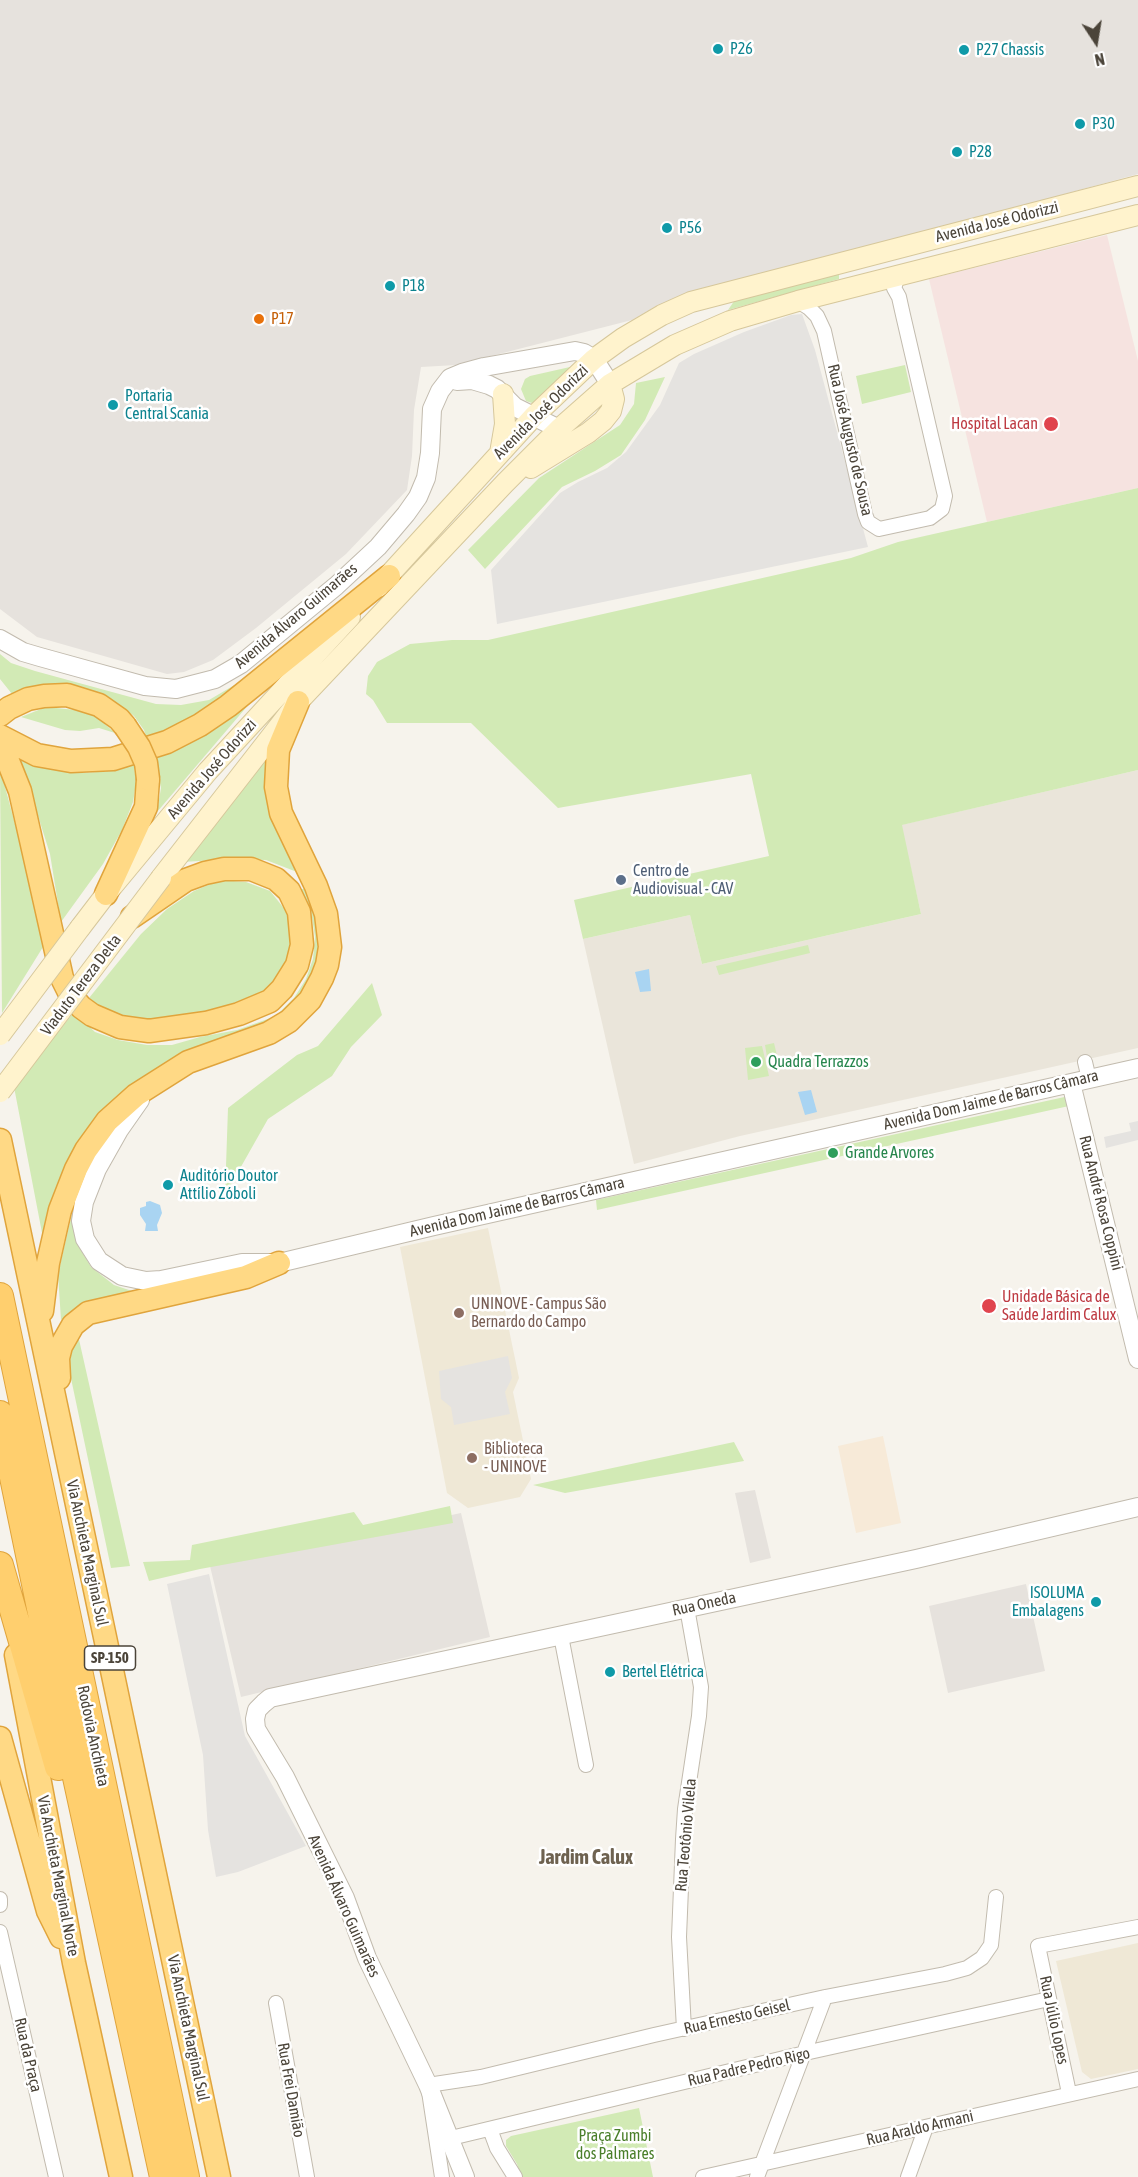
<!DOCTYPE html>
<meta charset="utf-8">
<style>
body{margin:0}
#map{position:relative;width:1138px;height:2177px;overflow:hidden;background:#f6f3ec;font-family:"Asap Condensed",sans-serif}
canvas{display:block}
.north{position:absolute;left:1066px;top:12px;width:60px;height:60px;-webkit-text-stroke:4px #fff;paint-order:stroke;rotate:168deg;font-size:16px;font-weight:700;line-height:24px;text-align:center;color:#4b4439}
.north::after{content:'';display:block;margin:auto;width:21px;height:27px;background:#4b4439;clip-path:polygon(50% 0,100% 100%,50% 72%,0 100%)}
</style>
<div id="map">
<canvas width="1138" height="2177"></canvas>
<div class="north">N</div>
</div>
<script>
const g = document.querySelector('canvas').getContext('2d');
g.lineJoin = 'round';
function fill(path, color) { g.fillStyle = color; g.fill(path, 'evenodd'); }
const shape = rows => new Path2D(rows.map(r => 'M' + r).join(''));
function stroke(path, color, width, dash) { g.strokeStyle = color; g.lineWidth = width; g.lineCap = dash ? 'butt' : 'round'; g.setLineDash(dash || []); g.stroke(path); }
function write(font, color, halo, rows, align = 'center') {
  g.font = font + ' "Asap Condensed",sans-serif'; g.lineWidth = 5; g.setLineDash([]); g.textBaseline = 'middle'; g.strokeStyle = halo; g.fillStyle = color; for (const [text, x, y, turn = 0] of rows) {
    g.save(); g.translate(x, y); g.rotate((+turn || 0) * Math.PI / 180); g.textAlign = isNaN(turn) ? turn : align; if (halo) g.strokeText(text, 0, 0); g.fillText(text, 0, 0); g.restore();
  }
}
fill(shape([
 [1138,770,1138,1048,740,1136,634,1164,583,939,690,915,702,964,921,914,901,825]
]), '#eae5da');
fill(shape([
 [883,1436,901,1523,856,1533,838,1446]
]), '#f7ead8');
fill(shape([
 [0,0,1138,0,1138,174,656,306,632,320,456,365,421,367,414,410,412,456,407,490,346,554,256,628,213,660,184,672,167,674,37,637,0,609],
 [755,1490,771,1558,750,1563,735,1493],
 [461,1513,490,1637,241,1697,210,1566],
 [1026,1584,1045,1671,948,1693,929,1606]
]), '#e6e2dd');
fill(shape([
 [488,1228,519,1378,513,1392,531,1479,520,1497,468,1508,447,1493,400,1247],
 [1138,1943,1138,2069,1091,2079,1082,2072,1056,1961]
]), '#efe8d6');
fill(shape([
 [1107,235,1138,361,1138,488,987,522,929,279]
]), '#f6e3e0');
fill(shape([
 [839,270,839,279,728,310,739,294],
 [905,365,911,392,862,404,856,376],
 [570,367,572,368,535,404,526,401,521,389,525,379,530,376],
 [665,377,645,420,621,455,595,471,562,487,485,569,468,550,539,478,620,425,634,404,636,383],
 [1138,488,1138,770,902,825,921,914,702,964,690,915,583,939,574,900,769,856,751,774,558,808,471,723,387,723,373,700,366,694,368,676,377,662,410,644,452,640,488,640,851,558,898,542],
 [0,654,11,663,35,671,156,704,181,705,209,700,265,667,207,709,147,739,144,730,134,716,117,703,94,691,60,685,36,685,12,694,0,679],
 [243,700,250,703,157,812,161,788,154,753],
 [46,707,76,710,96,716,115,733,99,728,80,731,65,730,21,717],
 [19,755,54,769,82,773,111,771,134,765,136,784,133,802,122,830,103,864,61,922,50,854],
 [267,757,274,823,282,843,301,868,297,872,266,860,235,859,182,862],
 [0,768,19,839,43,947,2,1013],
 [220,880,246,882,270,891,287,912,294,925,287,973,262,999,181,1023,112,1017,89,998,141,934,167,909,194,891],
 [299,889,311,889,322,961,289,1015,158,1070,43,1238,14,1087,74,1012,95,1032,118,1040,147,1045,172,1045,200,1037,237,1030,276,1016,294,998,306,979,313,959,315,937,311,911],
 [808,945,810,953,719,975,716,966],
 [372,983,382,1015,351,1047,332,1076,268,1119,225,1195,228,1108,297,1055,318,1046],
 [774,1043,780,1068,769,1069,765,1045],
 [762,1046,769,1076,748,1080,745,1048],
 [1069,1096,1069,1106,597,1210,596,1200],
 [72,1214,78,1245,91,1267,114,1285,141,1294,68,1316,61,1320,58,1274],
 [78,1335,130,1566,111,1568,65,1350],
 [734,1442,744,1461,565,1493,533,1485],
 [450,1506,453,1523,200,1569,149,1581,143,1562,190,1560,192,1545,354,1512,363,1525],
 [639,2108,653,2177,521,2177,517,2164,506,2146,506,2140,511,2136]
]), '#d2eab5');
fill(shape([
 [802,314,815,350,868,547,497,624,491,570,560,493,578,482,607,468,626,452,660,405,679,363,694,354,744,332,791,315],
 [1138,1121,1138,1140,1106,1148,1104,1137,1131,1131,1129,1123],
 [508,1356,512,1378,505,1392,510,1414,454,1425,451,1407,441,1399,439,1371],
 [209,1574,245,1736,306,1846,238,1872,216,1877,208,1830,203,1755,167,1584]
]), '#e5e3e0');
fill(shape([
 [649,969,651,991,640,992,635,972],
 [811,1090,817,1112,805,1115,798,1092],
 [150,1201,160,1205,162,1213,157,1225,158,1231,145,1231,146,1224,140,1215,140,1208,146,1206,146,1202]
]), '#a9d4f2');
const minor = shape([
 [798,301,809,308,817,316,824,331,865,514,868,522,879,529,930,518,942,509,945,496,903,315,899,297,894,288,898,276],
 [1085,1062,1089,1079],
 [561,1636,586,1765],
 [0,1899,0,1905],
 [0,1932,56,2177],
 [276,2003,307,2177],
 [684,2029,679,1937,683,1839,685,1809,699,1716,701,1687,687,1608],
 [1069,2093,1038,1946,1138,1927],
 [490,2129,497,2148,515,2177],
 [451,2138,805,2053,1049,1999],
 [442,2177,428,2085,481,2077,654,2035,825,1997,945,1974,967,1968,982,1958,991,1945,996,1897],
 [703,2177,1138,2079],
 [757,2177,825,1997],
 [908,2177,926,2127]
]);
const tertiary = shape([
 [457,381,472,380,489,385,497,389,515,407,559,429],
 [0,639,23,652,40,657,145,686,176,689,215,679,241,664,336,586,378,547,406,514,418,497,426,478,430,453,432,409,440,391,450,378,462,373,484,367,575,351,584,353,594,359,610,384],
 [1071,1083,1138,1359],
 [140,1100,119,1130,97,1169,84,1202,81,1221,85,1239,99,1261,122,1276,146,1281,161,1280,242,1263,279,1263,434,1226,1138,1068],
 [465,2177,428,2085,367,1958,345,1898,285,1777,256,1729,255,1719,257,1710,264,1703,270,1698,916,1559,1138,1507]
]);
const secondary = shape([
 [500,453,505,424,503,394],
 [531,468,588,433,603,421,611,411,614,399,610,384],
 [378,587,534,416,594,359,623,338,662,315,691,302,1138,186],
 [161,878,298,702,505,483,559,429,610,384,675,345,730,321,798,301,1138,215],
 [80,928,106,894,208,771,350,617]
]);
const trunk = shape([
 [0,715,9,708,28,699,44,696,67,695,99,705,119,719,125,726],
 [0,736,37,755,71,761,113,759,167,742,200,725,228,706,389,576],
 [0,741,20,791,62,978,70,994,81,1007,92,1015,120,1027,149,1031,206,1023,239,1014,270,1001,282,989,297,965,302,945,299,912,289,891,276,879,251,869,224,869,205,873,186,880,132,917],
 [106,894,146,807,148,779],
 [0,1140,219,2177],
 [42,1311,48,1263,60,1210,76,1169,86,1150,107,1121,136,1095,188,1062,269,1033,289,1021,310,1000,322,978,327,965,330,947,326,914,316,886,281,813,276,787,278,750,298,702],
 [59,1378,58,1358,61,1346,73,1325,88,1313,246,1277,279,1263],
 [16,1655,74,1963,121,2177],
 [0,1738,48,1911,61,1937]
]);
const motorway = shape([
 [0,1296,186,2177],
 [0,1414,55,1681,163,2177],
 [0,1565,58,1767]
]);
stroke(minor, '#c2bbae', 16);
stroke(tertiary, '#c2bbae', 20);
stroke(secondary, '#d6c79b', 22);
stroke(trunk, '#e0a43c', 25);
stroke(motorway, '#e0a43c', 28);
stroke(minor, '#fff', 14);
stroke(tertiary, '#fff', 18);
stroke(secondary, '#fff3cd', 20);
stroke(trunk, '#ffd985', 22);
stroke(motorway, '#ffcf6e', 26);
const secondaryBridge = shape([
 [0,1035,80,928],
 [0,1092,161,878]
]);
const trunkBridge = shape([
 [125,726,139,747,146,763,148,779]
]);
stroke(secondaryBridge, '#d6c79b', 22, []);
stroke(trunkBridge, '#e0a43c', 25, []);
stroke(secondaryBridge, '#fff3cd', 20);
stroke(trunkBridge, '#ffd985', 22);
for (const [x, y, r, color] of [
 [718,49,6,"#0f9aa8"],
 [964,50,6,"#0f9aa8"],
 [1080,124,6,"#0f9aa8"],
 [957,152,6,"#0f9aa8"],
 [667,228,6,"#0f9aa8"],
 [390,286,6,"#0f9aa8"],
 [259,319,6,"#e8710a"],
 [113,405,6,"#0f9aa8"],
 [1051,424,8,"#e0444e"],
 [621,880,6,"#5c6f8a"],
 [756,1062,6,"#2e9e5b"],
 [833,1153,6,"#2e9e5b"],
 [168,1185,6,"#0f9aa8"],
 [989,1306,8,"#e0444e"],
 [459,1313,6,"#8d6e63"],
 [472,1458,6,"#8d6e63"],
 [1096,1602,6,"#0f9aa8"],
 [610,1672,6,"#0f9aa8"]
]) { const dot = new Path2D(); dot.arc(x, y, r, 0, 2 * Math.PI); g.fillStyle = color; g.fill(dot); stroke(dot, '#fff', 2); }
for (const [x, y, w] of [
 [110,1658,51]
]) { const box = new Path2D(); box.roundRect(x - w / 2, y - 12, w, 24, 4.5); g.fillStyle = '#fff'; g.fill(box); stroke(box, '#4b4439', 1.5); }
write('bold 15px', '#4b4439', null, [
 ["SP-150",110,1658]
]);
write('16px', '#0d838f', '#fff', [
 ["P26",730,49],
 ["P27 Chassis",976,50],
 ["P30",1092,124],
 ["P28",969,152],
 ["P56",679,228],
 ["P18",402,286],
 ["Portaria",125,396],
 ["Central Scania",125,414],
 ["Auditório Doutor",180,1176],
 ["Attílio Zóboli",180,1194],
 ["ISOLUMA",1084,1593,"right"],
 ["Embalagens",1084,1611,"right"],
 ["Bertel Elétrica",622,1672]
], 'left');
write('16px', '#4b4439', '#fff', [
 ["Avenida José Odorizzi",997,222,-14],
 ["Avenida José Odorizzi",541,412,-45],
 ["Rua José Augusto de Sousa",850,440,77],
 ["Avenida Álvaro Guimarães",296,616,-40],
 ["Avenida José Odorizzi",212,769,-49],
 ["Viaduto Tereza Delta",81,985,-53],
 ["Avenida Dom Jaime de Barros Câmara",991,1100,-13],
 ["Rua André Rosa Coppini",1101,1203,76],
 ["Avenida Dom Jaime de Barros Câmara",517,1207,-13],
 ["Via Anchieta Marginal Sul",87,1553,78],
 ["Rua Oneda",704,1604,-12],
 ["Rodovia Anchieta",93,1736,78],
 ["Rua Teotônio Vilela",686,1835,-85],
 ["Via Anchieta Marginal Norte",58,1876,79],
 ["Avenida Álvaro Guimarães",344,1906,66],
 ["Rua Ernesto Geisel",737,2017,-13],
 ["Rua Júlio Lopes",1054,2020,78],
 ["Via Anchieta Marginal Sul",188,2028,78],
 ["Rua da Praça",28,2055,77],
 ["Rua Padre Pedro Rigo",749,2067,-13],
 ["Rua Frei Damião",291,2090,80],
 ["Rua Araldo Armani",920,2128,-13]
]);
write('16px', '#c56008', '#fff', [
 ["P17",271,319]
], 'left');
write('16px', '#be3a42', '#fff', [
 ["Hospital Lacan",1038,424],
 ["Unidade Básica de",1002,1297,"left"],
 ["Saúde Jardim Calux",1002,1315,"left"]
], 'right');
write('16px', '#4e5e75', '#fff', [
 ["Centro de",633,871],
 ["Audiovisual - CAV",633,889]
], 'left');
write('16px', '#27864d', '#fff', [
 ["Quadra Terrazzos",768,1062],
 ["Grande Arvores",845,1153]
], 'left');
write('16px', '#785e54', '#fff', [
 ["UNINOVE - Campus São",471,1304],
 ["Bernardo do Campo",471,1322],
 ["Biblioteca",484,1449],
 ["- UNINOVE",484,1467]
], 'left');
write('16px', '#4a7f2a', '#fff', [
 ["Praça Zumbi",615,2136],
 ["dos Palmares",615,2154]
]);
write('bold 20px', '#6e6250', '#fff', [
 ["Jardim Calux",586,1858]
]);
</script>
